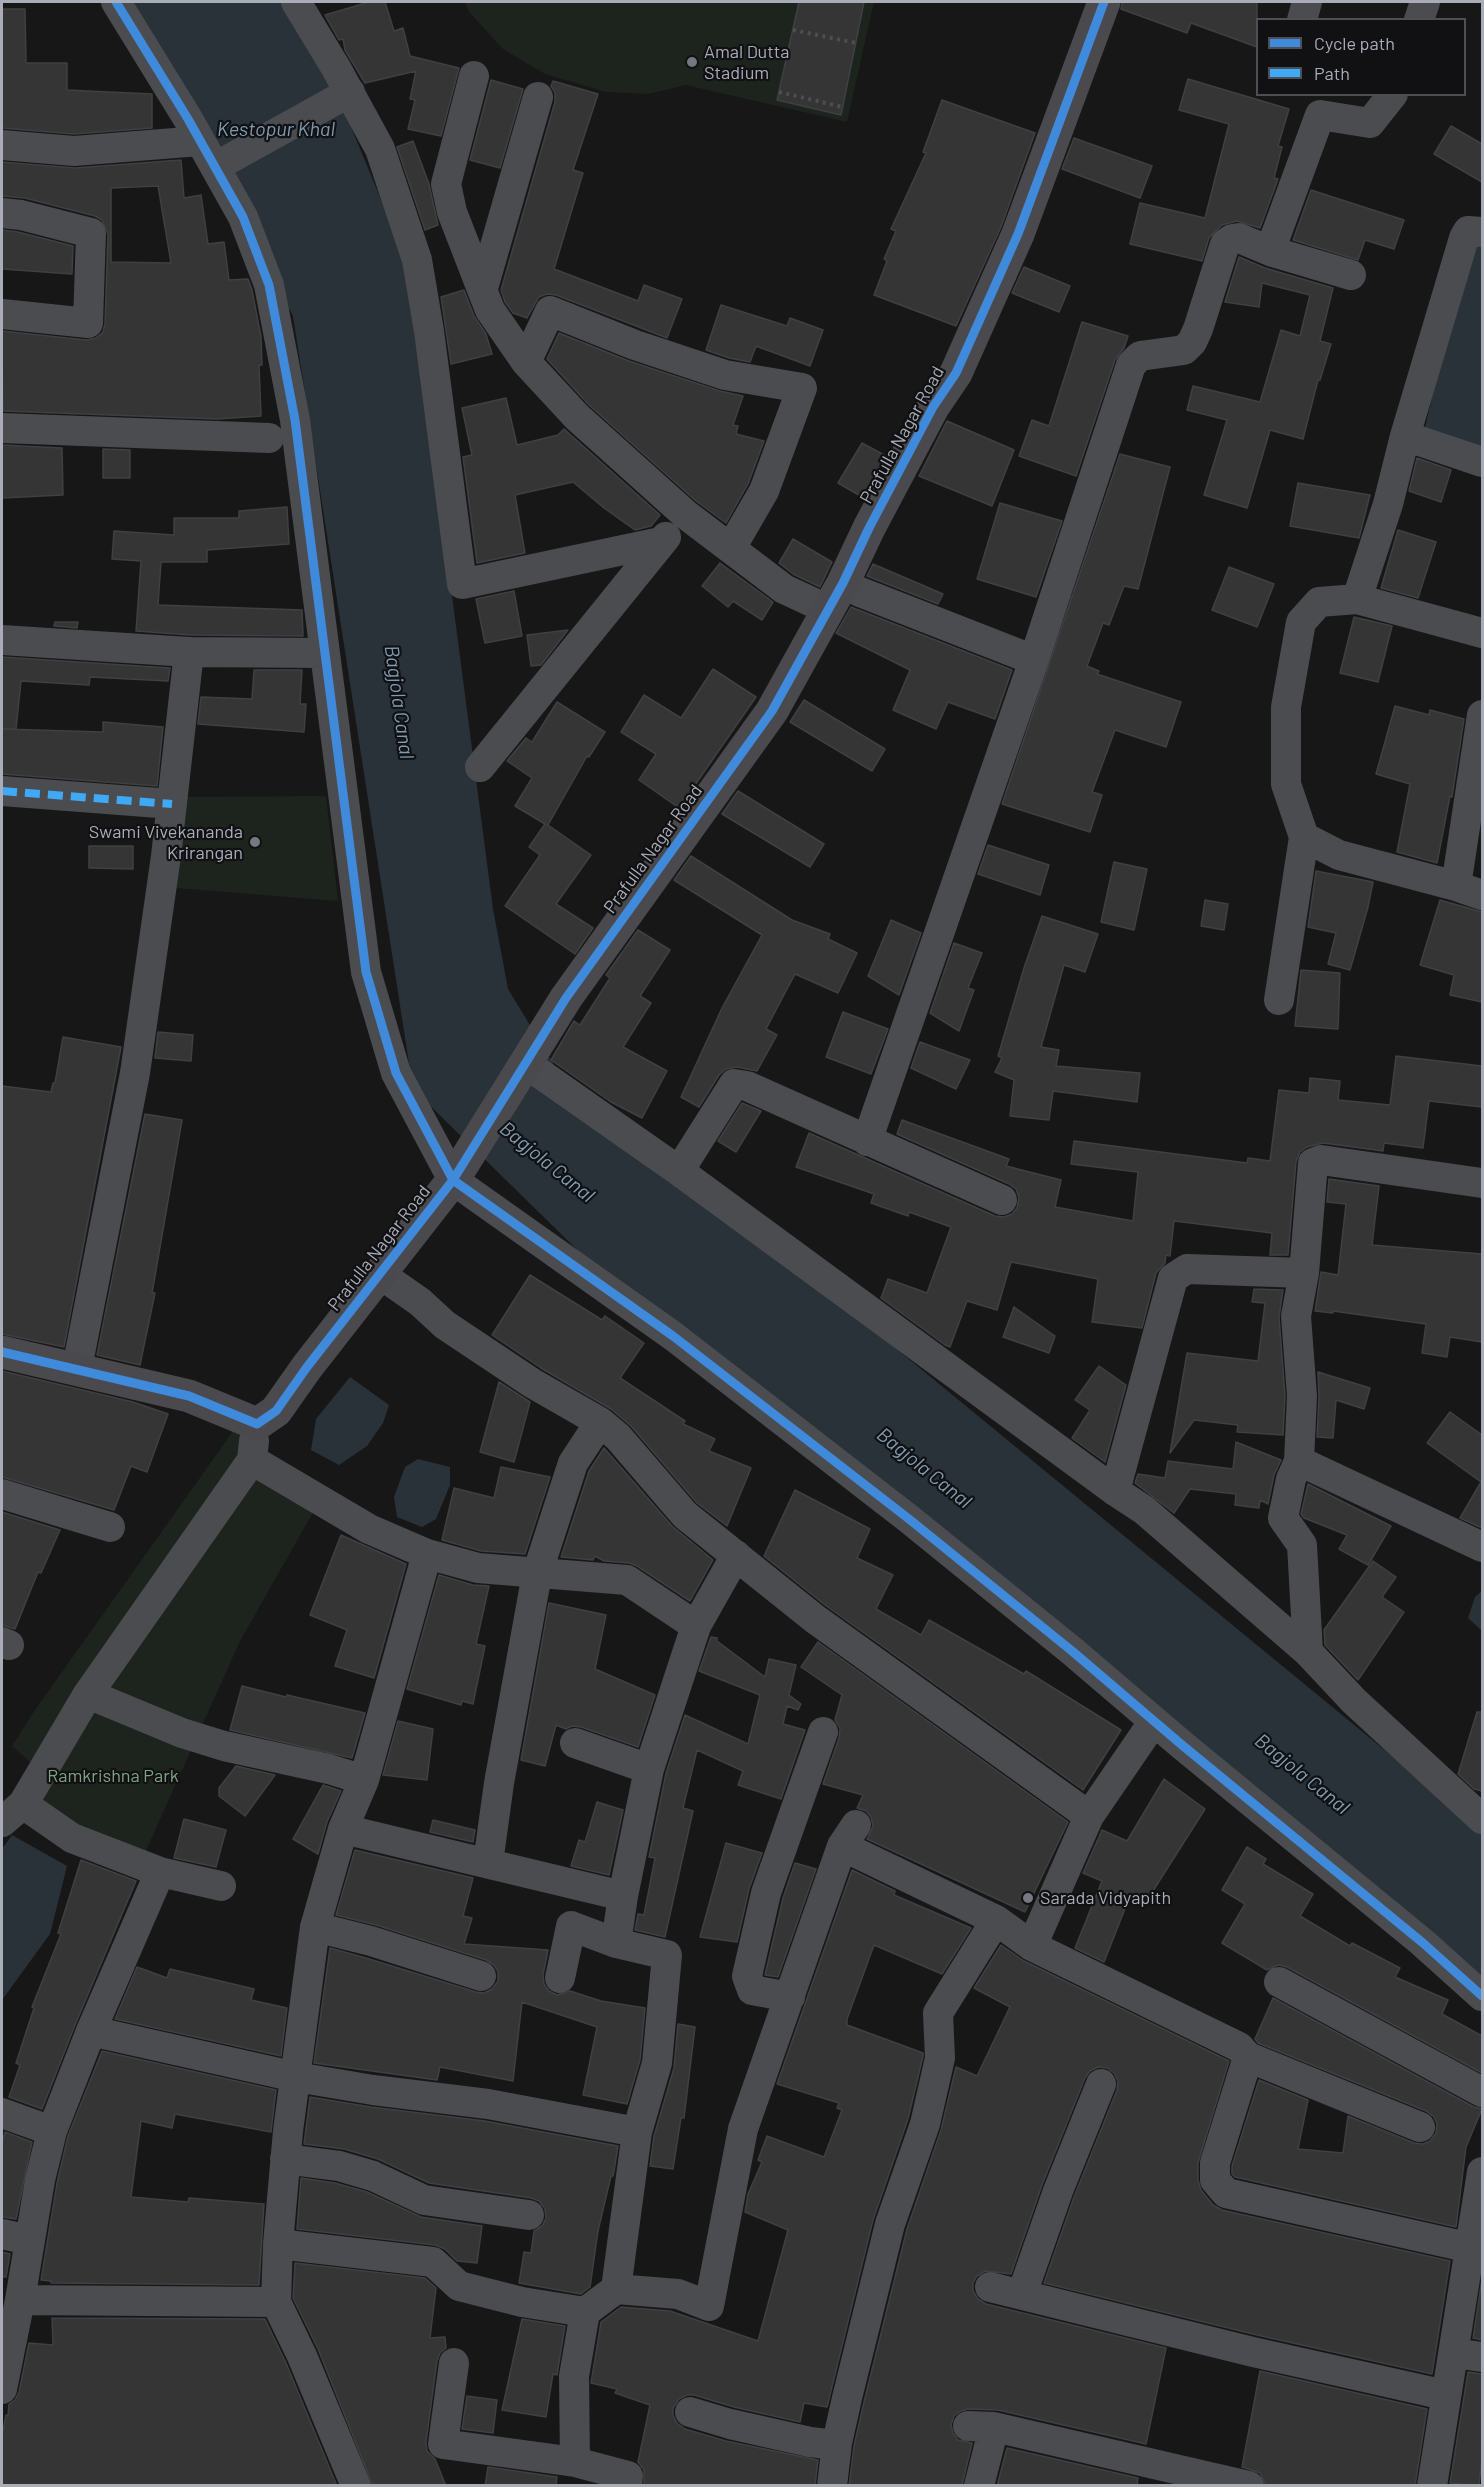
<!DOCTYPE html>
<style>
body{margin:0}
#map{position:relative;width:1484px;height:2487px;overflow:hidden;background:#171717;font-family:Barlow,sans-serif}
canvas{display:block}
.frame{position:absolute;inset:0;border:3px solid #a8adb8;pointer-events:none}
.legend{position:absolute;left:1256px;top:18px;width:210px;height:78px;box-sizing:border-box;background:#111113;border:2px solid #4d4f55;margin:0;padding:8px 10px;list-style:none;font-size:18px;color:#a8adb8}
.legend li{display:flex;align-items:center;gap:12px;height:30px}
.legend b{width:30px;border:2px solid #4d4f55}
</style>
<div id="map">
<canvas width="1484" height="2487"></canvas>
<div class="frame"></div>
<ul class="legend">
<li><b style="height:8px;background:#408adc"></b>Cycle path</li>
<li><b style="height:8px;background:#3fa9f5"></b>Path</li>
</ul>
</div>
<script>
const g = document.querySelector('canvas').getContext('2d');
g.lineJoin = 'round';
function fill(path, color) { g.fillStyle = color; g.fill(path, 'evenodd'); }
const shape = rows => new Path2D(rows.map(r => 'M' + r).join(''));
function stroke(path, color, width, dash) { g.strokeStyle = color; g.lineWidth = width; g.lineCap = dash ? 'butt' : 'round'; g.setLineDash(dash || []); g.stroke(path); }
function write(font, color, halo, rows, align = 'center') {
  g.font = font + ' Barlow,sans-serif'; g.lineWidth = 4.5; g.setLineDash([]); g.textBaseline = 'middle'; g.strokeStyle = halo; g.fillStyle = color; for (const [text, x, y, turn = 0] of rows) {
    g.save(); g.translate(x, y); g.rotate((+turn || 0) * Math.PI / 180); g.textAlign = isNaN(turn) ? turn : align; if (halo) g.strokeText(text, 0, 0); g.fillText(text, 0, 0); g.restore();
  }
}
fill(shape([
 [465,2,874,2,847,122,686,85,648,94,606,92,545,74,503,49,469,12],
 [326,796,338,901,176,888,180,797],
 [236,1427,248,1444,253,1473,320,1500,240,1641,144,1855,23,1804,37,1768,12,1746,35,1710]
]), '#1d241e');
fill(shape([
 [129,2,283,2,339,98,409,267,493,909,508,989,557,1070,1482,1830,1482,1994,606,1278,413,1089,293,316],
 [1468,239,1482,243,1482,449,1424,432],
 [350,1377,389,1405,383,1423,367,1446,339,1465,311,1450,316,1419],
 [418,1459,450,1467,450,1485,436,1519,422,1527,397,1517,394,1497,405,1467],
 [1482,1591,1482,1631,1468,1618,1475,1597],
 [12,1835,67,1866,50,1934,2,2000,2,1849]
]), '#2a3239');
const building = shape([
 [369,2,385,2,394,31,403,28,410,56,459,68,441,136,408,129,415,100,410,99,416,71,365,83,345,50,343,39,339,40,327,19,325,15,369,2],
 [799,2,864,2,841,115,777,100,799,2],
 [1122,2,1257,2,1257,47,1191,23,1187,33,1121,9,1122,2],
 [2,9,25,9,26,63,67,63,67,90,152,94,152,128,74,134,2,128,2,9],
 [1188,79,1289,109,1278,146,1282,147,1274,178,1278,179,1260,228,1237,221,1222,225,1209,238,1202,261,1130,244,1140,203,1205,218,1229,124,1179,110,1188,79],
 [491,80,523,89,500,168,470,160,491,80],
 [553,81,598,94,573,170,583,173,554,269,638,301,644,285,682,299,667,338,556,295,547,294,539,297,527,318,513,313,505,302,501,290,555,102,555,93,551,86,553,81],
 [942,100,1035,133,1001,227,956,326,874,295,887,261,884,259,896,231,891,229,926,153,923,152,942,100],
 [1451,126,1482,144,1482,182,1434,154,1451,126],
 [1074,138,1152,166,1140,198,1062,169,1074,138],
 [413,141,429,184,438,225,425,230,397,147,413,141],
 [181,160,184,198,201,195,208,244,224,242,229,280,248,279,252,290,261,337,262,365,259,365,261,416,217,419,3,411,2,331,86,340,96,338,103,332,105,324,108,234,102,220,95,216,25,198,2,196,2,162,75,168,181,160],
 [158,186,171,263,111,262,111,188,158,186],
 [1311,190,1404,220,1394,249,1365,240,1358,260,1293,240,1311,190],
 [2,230,18,232,73,246,72,274,2,269,2,230],
 [1239,257,1265,268,1333,288,1320,341,1331,344,1320,380,1318,380,1303,439,1270,430,1247,508,1204,495,1227,420,1187,410,1193,386,1260,402,1281,330,1300,336,1310,295,1262,283,1259,307,1225,302,1239,257],
 [1024,267,1070,286,1059,312,1012,293,1024,267],
 [464,290,474,316,486,334,492,354,451,364,441,297,464,290],
 [721,305,787,326,790,318,823,330,810,366,756,346,750,362,729,358,706,350,721,305],
 [1082,322,1128,336,1124,348,1115,360,1076,476,1019,456,1032,420,1049,426,1082,322],
 [559,333,629,361,720,391,743,396,733,425,738,426,736,434,764,441,748,484,726,523,696,501,589,405,547,359,559,333],
 [506,398,517,445,558,435,564,429,660,515,651,526,635,530,604,508,573,482,515,495,525,553,477,563,463,457,472,455,462,408,506,398],
 [947,421,1014,450,992,506,919,476,947,421],
 [862,443,886,456,864,498,838,483,862,443],
 [2,445,62,448,63,495,2,498,2,445],
 [103,449,130,450,130,478,103,478,103,449],
 [1120,454,1170,467,1138,589,1124,586,1109,625,1103,623,1087,666,1099,671,1097,674,1181,702,1166,747,1115,730,1092,792,1102,795,1090,832,1002,804,1120,454],
 [1417,458,1451,470,1441,502,1409,491,1417,458],
 [1298,483,1370,495,1359,538,1290,526,1298,483],
 [1000,503,1062,521,1036,597,977,579,1000,503],
 [287,507,289,544,207,550,207,562,161,562,158,605,302,610,303,636,190,635,136,631,141,561,112,559,114,531,174,535,174,518,239,518,239,511,287,507],
 [1398,530,1436,542,1418,598,1381,588,1398,530],
 [793,539,832,562,820,587,793,574,779,563,793,539],
 [720,563,773,602,762,620,733,601,728,607,702,586,720,563],
 [873,564,943,594,938,604,867,576,873,564],
 [1229,567,1274,584,1257,627,1212,610,1229,567],
 [514,591,522,636,485,643,476,599,514,591],
 [851,607,1012,670,995,719,948,702,936,729,893,710,910,670,836,633,851,607],
 [1354,617,1392,626,1378,682,1340,673,1354,617],
 [55,622,78,622,77,628,54,626,55,622],
 [568,630,541,665,531,666,527,635,568,630],
 [2,657,170,668,168,681,90,677,89,685,21,681,16,729,2,729,2,657],
 [713,669,756,697,679,808,639,780,656,754,621,732,644,695,681,718,713,669],
 [254,670,302,670,300,704,306,704,304,732,198,724,201,697,252,699,254,670],
 [804,700,885,749,872,771,790,722,804,700],
 [557,702,605,732,589,757,587,756,548,825,591,855,556,904,593,928,575,954,505,906,540,855,529,847,545,824,515,806,532,778,507,761,526,738,532,742,557,702],
 [1395,706,1429,715,1430,710,1464,719,1452,797,1450,796,1437,863,1397,852,1410,784,1376,774,1395,706],
 [103,722,163,727,157,786,2,774,2,729,103,732,103,722],
 [738,791,824,844,810,867,722,814,738,791],
 [988,845,1049,865,1040,895,978,874,988,845],
 [89,846,133,846,133,869,89,868,89,846],
 [691,856,792,920,830,934,828,939,857,953,838,993,795,974,766,1029,777,1035,757,1071,737,1067,726,1069,719,1075,699,1107,681,1097,722,1008,762,935,674,880,691,856],
 [1114,862,1147,869,1134,930,1101,922,1114,862],
 [1316,871,1373,882,1368,907,1350,970,1328,964,1336,933,1308,927,1316,871],
 [1205,900,1228,904,1224,930,1201,926,1205,900],
 [1440,900,1482,912,1482,1002,1450,995,1454,975,1420,965,1440,900],
 [1042,916,1098,934,1085,972,1064,965,1041,1047,1059,1050,1056,1066,1140,1073,1137,1102,1053,1091,1049,1120,1010,1116,1014,1080,995,1072,1002,1058,998,1056,1024,968,1042,916],
 [891,920,921,933,899,995,868,976,891,920],
 [638,930,670,950,640,996,651,1003,623,1047,667,1071,642,1118,611,1102,551,1060,574,1021,580,1025,610,978,606,975,638,930],
 [954,943,982,953,968,988,974,990,959,1031,930,1013,954,943],
 [1301,970,1340,973,1338,1029,1295,1026,1301,970],
 [843,1012,888,1029,871,1074,826,1057,843,1012],
 [158,1032,193,1035,191,1061,155,1058,158,1032],
 [63,1037,121,1047,64,1347,2,1334,2,1086,51,1092,53,1083,55,1083,63,1037],
 [920,1042,970,1060,956,1089,911,1068,920,1042],
 [1396,1056,1482,1066,1482,1107,1429,1101,1423,1148,1384,1143,1383,1151,1323,1143,1307,1147,1300,1152,1296,1162,1288,1255,1270,1255,1272,1233,1174,1221,1170,1256,1166,1255,1165,1263,1156,1273,1142,1328,1092,1322,1098,1279,1011,1262,997,1310,967,1301,950,1347,945,1345,881,1298,888,1279,927,1293,951,1227,909,1212,908,1216,871,1203,874,1194,796,1167,809,1133,995,1216,1004,1217,1012,1214,1017,1208,1019,1198,1016,1189,1009,1184,897,1134,902,1120,1009,1159,1006,1166,1061,1180,1055,1207,1133,1221,1138,1172,1071,1164,1074,1141,1247,1163,1248,1158,1270,1161,1279,1090,1309,1093,1310,1078,1340,1081,1338,1100,1390,1105,1396,1056],
 [742,1103,761,1111,736,1152,718,1141,742,1103],
 [145,1114,182,1120,152,1293,155,1293,140,1365,97,1355,145,1114],
 [1329,1179,1379,1186,1372,1245,1482,1254,1482,1342,1450,1337,1447,1357,1422,1353,1426,1324,1333,1311,1333,1313,1315,1311,1321,1272,1338,1275,1346,1204,1327,1202,1329,1179],
 [530,1275,602,1320,605,1316,644,1343,620,1378,685,1421,683,1424,715,1439,709,1451,751,1468,727,1526,697,1503,631,1426,611,1409,541,1368,492,1335,530,1275],
 [1254,1289,1283,1290,1279,1317,1285,1396,1283,1435,1237,1432,1238,1425,1194,1420,1170,1453,1187,1353,1258,1361,1265,1303,1252,1302,1254,1289],
 [1014,1307,1055,1336,1049,1353,1003,1337,1014,1307],
 [1099,1366,1126,1385,1105,1462,1072,1438,1090,1410,1075,1400,1099,1366],
 [2,1371,133,1402,168,1414,147,1472,131,1466,114,1510,2,1477,2,1371],
 [1318,1372,1370,1388,1364,1409,1336,1400,1333,1438,1317,1437,1319,1397,1318,1372],
 [499,1382,530,1402,514,1462,480,1452,499,1382],
 [1450,1412,1482,1435,1482,1528,1460,1518,1481,1482,1427,1443,1450,1412],
 [1236,1442,1281,1460,1274,1475,1268,1504,1260,1500,1259,1508,1235,1505,1236,1494,1190,1489,1174,1513,1135,1483,1138,1474,1165,1478,1168,1461,1233,1469,1236,1442],
 [604,1448,672,1526,713,1560,690,1601,637,1566,629,1563,604,1561,595,1556,593,1560,561,1557,589,1471,604,1448],
 [501,1467,550,1477,525,1554,481,1551,442,1540,454,1488,494,1498,501,1467],
 [1308,1484,1391,1526,1368,1565,1339,1549,1347,1535,1304,1518,1301,1514,1308,1484],
 [795,1490,870,1529,857,1558,893,1575,876,1609,921,1635,929,1620,1024,1674,1026,1671,1121,1730,1083,1790,825,1605,764,1556,795,1490],
 [2,1512,60,1530,41,1573,38,1572,15,1629,2,1625,2,1512],
 [341,1535,406,1564,374,1678,335,1666,347,1630,310,1615,341,1535],
 [1373,1561,1396,1577,1382,1597,1404,1612,1358,1680,1325,1645,1324,1630,1373,1561],
 [439,1575,473,1585,489,1586,476,1644,485,1646,473,1704,462,1701,461,1705,407,1689,439,1575],
 [549,1603,606,1615,595,1669,655,1695,638,1747,581,1727,572,1726,566,1729,556,1725,545,1766,521,1760,549,1603],
 [711,1637,717,1638,717,1641,765,1677,769,1659,796,1665,789,1695,801,1704,798,1710,787,1706,783,1724,805,1730,781,1799,738,1785,743,1771,697,1750,683,1808,693,1811,665,1937,635,1930,638,1914,644,1915,655,1858,649,1857,666,1773,685,1715,748,1744,760,1695,699,1671,711,1637],
 [818,1642,1068,1822,1025,1912,867,1839,873,1826,871,1817,866,1811,857,1808,863,1795,823,1784,839,1738,840,1728,835,1720,842,1695,801,1667,818,1642],
 [242,1686,286,1697,287,1695,365,1713,352,1758,230,1730,242,1686],
 [1477,1712,1482,1712,1482,1791,1474,1789,1458,1774,1477,1712],
 [398,1721,433,1729,427,1780,383,1775,398,1721],
 [236,1766,275,1775,245,1816,219,1796,219,1788,236,1766],
 [1164,1779,1205,1809,1144,1905,1130,1896,1104,1962,1075,1948,1102,1881,1083,1873,1102,1830,1127,1841,1164,1779],
 [323,1785,341,1791,327,1822,318,1854,293,1839,323,1785],
 [597,1802,623,1810,609,1875,571,1866,579,1840,585,1842,597,1802],
 [184,1819,226,1830,216,1867,174,1858,184,1819],
 [433,1820,475,1830,473,1842,430,1832,433,1820],
 [726,1843,762,1853,749,1889,737,1942,700,1937,726,1843],
 [1247,1847,1266,1859,1263,1864,1313,1894,1300,1916,1350,1946,1352,1943,1400,1968,1395,1977,1448,2000,1442,2014,1482,2036,1482,2073,1287,1967,1278,1965,1267,1970,1222,1943,1245,1904,1222,1890,1247,1847],
 [355,1850,473,1878,463,1916,472,1918,464,1944,548,1950,543,1975,544,1984,549,1991,557,1995,570,1991,601,2001,645,2008,640,2060,627,2104,583,2095,597,2027,522,2002,513,2081,440,2067,437,2080,314,2063,330,1948,366,1958,476,1992,484,1993,492,1989,498,1981,498,1972,494,1965,486,1960,376,1925,336,1915,355,1850],
 [81,1860,136,1881,75,2025,42,2109,9,2097,20,2065,16,2063,34,2008,32,2007,61,1934,58,1933,81,1860],
 [795,1863,816,1869,778,1977,765,1975,783,1898,795,1863],
 [852,1870,895,1891,894,1895,971,1928,942,1974,874,1945,847,2019,847,2025,923,2053,923,2056,908,2119,873,2220,827,2407,804,2403,800,2422,734,2407,694,2395,687,2395,679,2399,673,2408,673,2415,677,2423,685,2429,726,2441,818,2460,815,2486,644,2486,644,2470,638,2462,650,2405,615,2393,617,2389,591,2383,601,2322,621,2307,670,2311,758,2341,788,2230,745,2212,748,2194,762,2162,758,2160,767,2136,824,2157,842,2110,837,2108,839,2103,777,2084,852,1870],
 [1001,1945,1024,1961,1229,2061,1198,2163,1198,2180,1201,2190,1213,2205,1222,2210,1450,2261,1432,2374,1257,2335,1044,2283,1074,2197,1117,2090,1118,2081,1114,2073,1107,2068,1098,2067,1090,2071,1085,2078,1042,2185,1011,2274,985,2271,977,2276,973,2283,973,2291,978,2299,986,2304,1166,2348,1146,2444,998,2410,968,2409,961,2411,954,2416,951,2425,953,2433,958,2440,972,2443,962,2486,849,2486,854,2446,864,2402,907,2229,941,2130,956,2067,977,2076,1010,2007,974,1988,1001,1945],
 [137,1967,167,1978,170,1969,254,1989,251,2000,287,2008,281,2056,115,2019,137,1967],
 [1273,1998,1474,2107,1482,2109,1466,2147,1456,2227,1235,2177,1232,2174,1232,2166,1259,2080,1308,2100,1298,2149,1343,2153,1348,2116,1414,2143,1423,2144,1430,2141,1436,2133,1437,2124,1434,2117,1426,2111,1258,2043,1255,2039,1273,1998],
 [678,2024,695,2027,684,2118,681,2118,673,2169,650,2166,654,2136,674,2068,678,2024],
 [102,2051,276,2090,271,2132,175,2114,172,2128,141,2121,131,2197,188,2202,189,2198,264,2204,259,2285,51,2283,51,2281,41,2280,57,2183,68,2136,102,2051],
 [310,2097,371,2107,485,2121,618,2146,614,2171,613,2176,611,2176,598,2231,590,2287,581,2294,519,2283,524,2252,531,2253,534,2231,542,2226,546,2218,545,2209,539,2201,531,2198,429,2183,378,2159,344,2149,304,2144,310,2097],
 [5,2132,32,2142,16,2219,2,2217,2,2143,5,2132],
 [301,2178,335,2183,367,2192,421,2217,482,2226,477,2263,457,2261,445,2249,435,2245,297,2229,301,2178],
 [2,2252,10,2254,6,2277,2,2277,2,2252],
 [295,2263,425,2278,436,2288,430,2338,445,2337,446,2348,440,2353,437,2361,426,2442,427,2451,435,2459,446,2486,373,2486,318,2349,293,2298,295,2263],
 [1482,2279,1482,2340,1473,2338,1482,2279],
 [52,2318,265,2319,286,2363,337,2486,2,2486,2,2437,6,2415,8,2416,9,2404,15,2400,19,2392,29,2343,53,2345,52,2318],
 [522,2319,565,2326,557,2375,553,2374,546,2417,502,2410,522,2319],
 [1260,2371,1427,2409,1415,2486,1266,2486,1260,2473,1242,2467,1260,2371],
 [1468,2372,1482,2374,1482,2459,1479,2486,1450,2483,1468,2372],
 [467,2396,497,2400,493,2433,462,2429,467,2396],
 [1007,2448,1138,2478,1137,2486,997,2486,1007,2448],
 [488,2467,557,2477,556,2486,485,2486,488,2467]
]);
fill(building, '#353536');
stroke(building, '#3f4043', 1.5);
stroke(shape([
 [793,30,856,43],
 [779,92,843,107]
]), '#4d4e52', 4, [3, 4.5]);
stroke(shape([
 [116,2,188,119,243,217,269,285,295,420,366,972,396,1073,453,1180,673,1336,909,1519,1072,1651,1182,1745,1423,1943,1482,1996],
 [296,2,336,68,380,149,417,260,429,331,462,584,661,542],
 [1302,20,1307,2],
 [1419,20,1425,2],
 [474,76,446,184,452,212,490,310,526,362,577,417,685,514,784,589,827,609],
 [2,145,74,151,200,141],
 [215,167,350,92],
 [2,213,21,215,91,233,88,323,2,314],
 [1482,232,1468,231,1464,238,1405,436,1482,462],
 [1270,251,1320,115,1370,123,1393,94],
 [483,288,538,97],
 [526,362,550,311,635,345,725,375,802,388,764,491,731,548],
 [2,428,269,438],
 [843,583,860,592,1034,660],
 [1357,599,1388,504,1405,436],
 [2,640,189,652,324,653],
 [1482,715,1456,886,1482,895],
 [480,767,666,537],
 [2,791,172,804],
 [1456,886,1339,855,1304,837,1286,784,1286,707,1301,622,1319,602,1357,599,1482,633],
 [1279,1000,1304,837],
 [525,1063,679,1171,1115,1491,1144,1510,1308,1652,1354,1701,1482,1819],
 [867,1141,1034,660,1131,365,1140,356,1184,350,1192,342,1198,329,1225,244,1232,239,1239,238,1270,251,1351,275],
 [679,1171,734,1084,747,1086,1002,1200],
 [380,1274,420,1302,445,1325,532,1383,600,1422,618,1437,685,1515,815,1619,1089,1816],
 [77,1368,135,1073,166,856,189,652],
 [252,1460,369,1529,427,1554,478,1568,627,1580,696,1626],
 [1299,1461,1482,1547],
 [1115,1491,1173,1278,1187,1269,1304,1273],
 [2,1494,110,1527],
 [2,1642,9,1645],
 [1308,1652,1302,1545,1283,1518,1291,1479,1299,1461,1302,1396,1296,1316,1304,1273,1313,1163,1321,1160,1482,1183],
 [88,1694,182,1733,224,1746,329,1769,364,1780],
 [575,1743,649,1769],
 [23,1804,72,1838,160,1872,221,1886],
 [2,1822,23,1804,88,1694,252,1460,254,1441],
 [343,1829,623,1896],
 [842,1846,996,1920,1032,1946,1239,2047,1248,2057,1215,2163,1215,2180,1226,2193,1471,2248],
 [488,1863,499,1783,537,1574,573,1463,600,1422],
 [315,1927,371,1941,481,1976],
 [1032,1946,1089,1816,1154,1721],
 [560,1978,571,1926,616,1943],
 [1279,1982,1482,2092],
 [790,1997,752,1990,747,1976,766,1893,823,1732],
 [91,2031,296,2077,373,2090,488,2104,637,2132],
 [1248,2057,1420,2127],
 [2,2113,52,2131],
 [285,2159,339,2166,373,2176,424,2200,529,2215],
 [2,2234,29,2240],
 [278,2244,433,2262,459,2286,522,2302,585,2312,616,2289,678,2294,709,2306,743,2129,842,1846,856,1825],
 [990,2287,1253,2352,1445,2395],
 [616,2289,637,2132,657,2063,667,1955,616,1943,623,1896,649,1769,696,1626,736,1555],
 [1022,2294,1058,2191,1101,2084],
 [20,2300,276,2302],
 [1454,2353,1482,2357],
 [454,2363,443,2444,575,2462,628,2476,627,2486],
 [2,2389,20,2300,40,2180,52,2131,91,2031,160,1872],
 [690,2412,730,2424,810,2442,827,2444,837,2443],
 [968,2426,994,2427,1249,2486],
 [575,2462,574,2376,585,2312],
 [356,2486,302,2356,276,2302,278,2244,288,2131,315,1927,343,1829,364,1780,427,1554],
 [832,2486,837,2443,847,2398,890,2224,925,2124,940,2058,938,2013,996,1920],
 [979,2486,994,2427],
 [1432,2486,1482,2172]
]), '#4b4c50', 30);
stroke(shape([
 [2,1352,189,1396,257,1424,276,1411,307,1367,453,1180,566,998,772,711,843,583,869,528,933,407,956,373,1018,234,1104,2]
]), '#4a4a4e', 33);
stroke(shape([
 [2,791,172,804]
]), '#3fa9f5', 8, [15, 8]);
stroke(shape([
 [116,2,188,119,243,217,269,285,295,420,366,972,396,1073,453,1180,673,1336,909,1519,1072,1651,1182,1745,1423,1943,1482,1996],
 [2,1352,189,1396,257,1424,276,1411,307,1367,453,1180,566,998,772,711,843,583,869,528,933,407,956,373,1018,234,1104,2]
]), '#408adc', 9);
for (const [x, y, r, color] of [
 [692,62,6,"#757880"],
 [255,842,6,"#757880"],
 [1028,1898,6,"#757880"]
]) { const dot = new Path2D(); dot.arc(x, y, r, 0, 2 * Math.PI); g.fillStyle = color; g.fill(dot); stroke(dot, '#111113', 2); }
write('18px', '#a8adb8', '#111113', [
 ["Amal Dutta",704,52],
 ["Stadium",704,73],
 ["Swami Vivekananda",243,832,"right"],
 ["Krirangan",243,853,"right"],
 ["Sarada Vidyapith",1040,1898]
], 'left');
write('18px', '#a8adb8', '#111113', [
 ["Prafulla Nagar Road",902,435,-61],
 ["Prafulla Nagar Road",653,849,-54],
 ["Prafulla Nagar Road",379,1248,-52]
]);
write('18px', '#7fa381', '#111113', [
 ["Ramkrishna Park",113,1776]
]);
write('italic 20px', '#7f9bb3', '#111113', [
 ["Kestopur Khal",276,129],
 ["Bagjola Canal",399,702,82],
 ["Bagjola Canal",547,1162,39],
 ["Bagjola Canal",924,1468,39],
 ["Bagjola Canal",1302,1774,39]
]);
</script>
